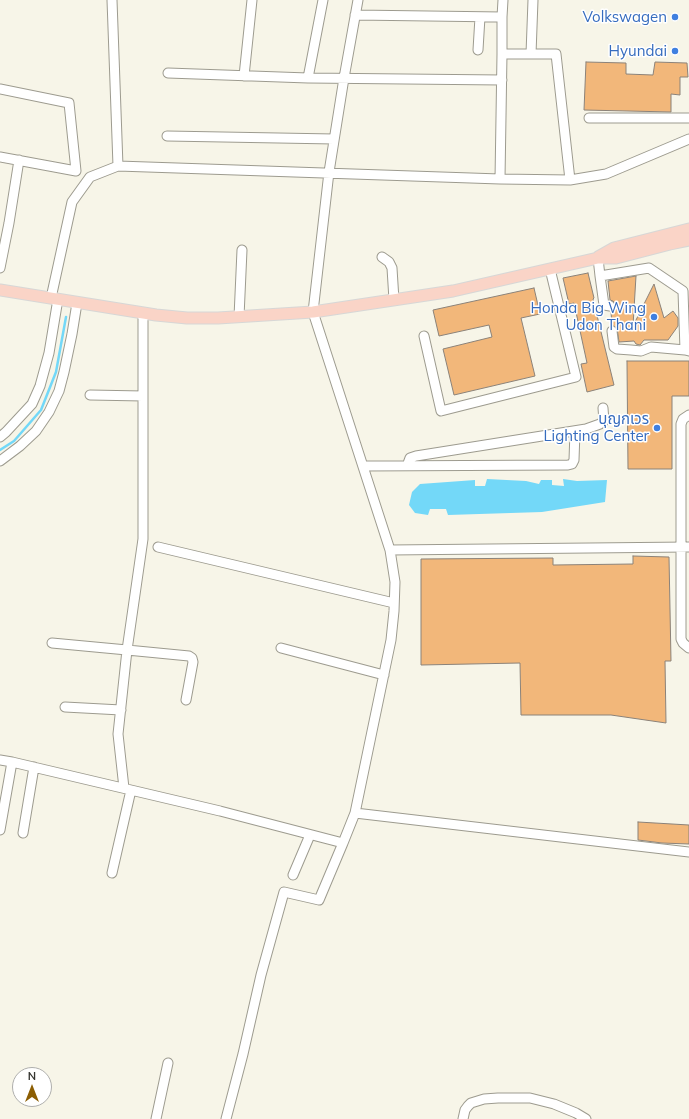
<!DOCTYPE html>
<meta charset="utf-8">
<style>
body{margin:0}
#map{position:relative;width:689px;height:1119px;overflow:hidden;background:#f7f5e8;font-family:Mulish,sans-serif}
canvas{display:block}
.north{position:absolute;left:12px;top:1067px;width:40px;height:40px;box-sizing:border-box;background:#fff;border:1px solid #aeaeac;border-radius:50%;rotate:0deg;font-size:11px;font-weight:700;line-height:16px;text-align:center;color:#353530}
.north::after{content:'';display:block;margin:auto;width:14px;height:18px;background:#8c5e03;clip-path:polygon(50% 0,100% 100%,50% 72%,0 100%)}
</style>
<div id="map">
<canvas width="689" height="1119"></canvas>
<div class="north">N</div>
</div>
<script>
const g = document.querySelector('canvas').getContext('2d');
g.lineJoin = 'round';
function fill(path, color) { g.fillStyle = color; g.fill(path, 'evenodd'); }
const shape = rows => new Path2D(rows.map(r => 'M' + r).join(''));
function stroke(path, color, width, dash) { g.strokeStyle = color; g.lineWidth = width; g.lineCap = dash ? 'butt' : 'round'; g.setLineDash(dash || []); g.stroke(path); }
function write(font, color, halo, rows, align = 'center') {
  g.font = font + ' Mulish,"Noto Sans Thai",sans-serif'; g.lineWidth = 3; g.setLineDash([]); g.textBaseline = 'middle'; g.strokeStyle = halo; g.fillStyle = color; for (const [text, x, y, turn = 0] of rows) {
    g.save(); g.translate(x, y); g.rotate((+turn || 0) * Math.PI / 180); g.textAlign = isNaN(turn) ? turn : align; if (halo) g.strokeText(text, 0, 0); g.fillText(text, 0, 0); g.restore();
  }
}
fill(shape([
 [487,479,526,481,539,484,541,480,552,480,552,485,564,486,563,479,577,481,607,480,605,502,542,512,448,515,446,509,430,509,428,515,415,513,409,505,412,492,420,484,475,480,475,486,485,486]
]), '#73d8f8');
stroke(shape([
 [0,450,14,441,41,410,56,372,66,317]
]), '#73d8f8', 2.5);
const building = shape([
 [586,62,626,63,626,74,653,75,655,62,687,63,688,77,680,77,680,95,671,94,671,112,584,110,586,62],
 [588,273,594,298,593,299,614,385,587,392,581,364,587,363,574,303,569,304,563,278,588,273],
 [636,276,633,326,654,284,664,318,673,311,678,318,678,326,668,340,644,340,640,345,636,344,634,341,619,342,617,328,612,325,611,312,615,309,616,304,613,301,610,300,608,281,636,276],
 [534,288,540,314,521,318,535,376,454,395,443,349,492,337,489,325,439,336,433,310,534,288],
 [627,361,689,361,689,396,672,396,672,469,628,469,627,361],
 [633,556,669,557,671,661,665,661,666,723,611,715,521,715,520,663,421,665,421,559,553,558,553,565,633,564,633,556],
 [638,822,689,825,689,844,662,843,638,840,638,822]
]);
fill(building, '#f2b77a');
stroke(building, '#8b8279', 1);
const minor = shape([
 [112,0,118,166],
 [355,15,502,17,502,54],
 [502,17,503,0],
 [478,50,480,17],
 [531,54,533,0],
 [168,73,308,78,502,80],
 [244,76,252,0],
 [308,78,323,0],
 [0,89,69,103,76,171,0,157],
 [589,118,689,118],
 [167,136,334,139],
 [500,179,502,54,556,54,570,180],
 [382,257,389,262,392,268,394,300],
 [598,258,600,276,649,268,683,291,685,350,689,351],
 [0,268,9,223,19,160],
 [600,276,604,305,610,306],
 [51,298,72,202,90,177,118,166,500,179,570,180,606,174,689,139],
 [239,317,242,250],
 [612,331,614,347,617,349,631,350,641,351,651,347,685,350],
 [424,336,441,411,576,377,550,269],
 [90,395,143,396],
 [689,415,683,419,681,424,681,639,683,643,689,648],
 [0,437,6,432,32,404,40,386,49,353,58,299],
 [0,461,20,446,36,431,49,412,59,391,64,372,72,334,77,303],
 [363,466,568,465,572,464,574,460,575,431],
 [407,466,410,458,416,456,586,429,600,424,604,421,603,408],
 [158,547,394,603],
 [390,550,689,547],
 [52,643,127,650,189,656,192,658,193,662,186,700],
 [281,648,384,675],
 [65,707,121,710],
 [0,760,12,762,220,811,343,843,355,813,391,640,394,611,395,582,390,550,313,312,329,172,344,78,358,0],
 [124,788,118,734,127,650,143,539,143,313],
 [355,813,689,852],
 [0,830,12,762],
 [23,833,34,767],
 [112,873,131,790],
 [293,875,310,835],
 [156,1119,168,1063],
 [226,1119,243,1054,261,975,284,892,319,900,343,843],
 [463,1119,465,1110,468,1106,471,1103,484,1099,498,1098,530,1098,554,1104,576,1113,586,1119]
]);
const major = shape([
 [598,257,614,248,689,229],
 [0,290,156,315,187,318,218,318,313,312,453,291,598,258,616,258,670,244,689,240]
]);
stroke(minor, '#9d9b8f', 11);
stroke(major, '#d7d7d6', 13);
stroke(minor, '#fff', 9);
stroke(major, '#fad4c7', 11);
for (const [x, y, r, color] of [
 [675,17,4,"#3f7fe0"],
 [675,51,4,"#3f7fe0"],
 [654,317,4,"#3f7fe0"],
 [657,428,4,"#3f7fe0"]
]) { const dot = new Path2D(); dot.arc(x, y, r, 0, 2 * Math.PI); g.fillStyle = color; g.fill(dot); stroke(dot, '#fff', 1.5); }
write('15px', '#366cbe', '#fff', [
 ["Volkswagen",667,17],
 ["Hyundai",667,51],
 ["Honda Big Wing",646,308],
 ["Udon Thani",646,325],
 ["บุญกเวร",649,419],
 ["Lighting Center",649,436]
], 'right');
</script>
